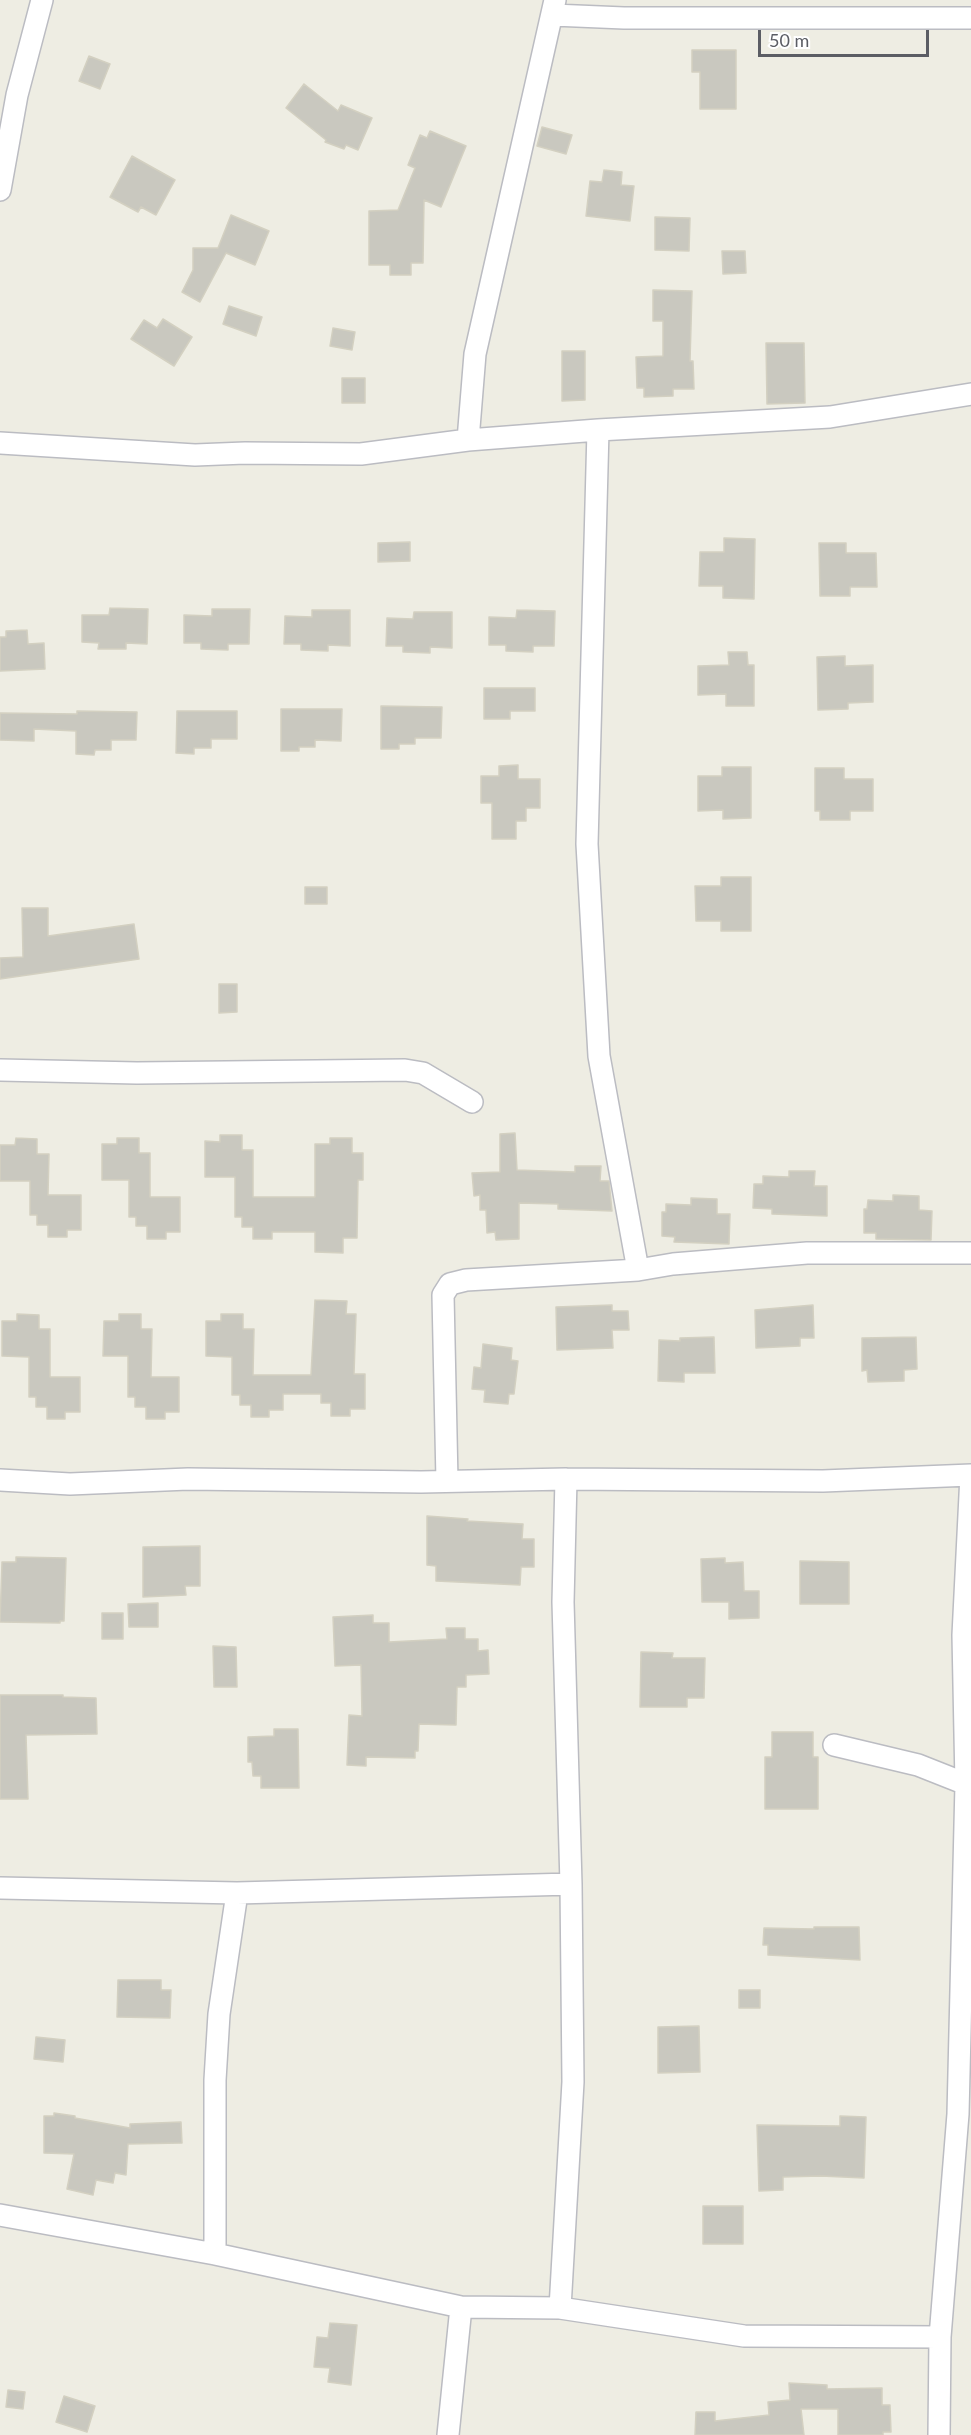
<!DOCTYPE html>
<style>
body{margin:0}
#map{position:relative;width:971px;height:2435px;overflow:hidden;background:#eeede3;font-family:Lato,sans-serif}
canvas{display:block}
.scale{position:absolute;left:758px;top:30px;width:171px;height:27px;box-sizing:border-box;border:3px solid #5b5d64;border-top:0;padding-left:8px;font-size:18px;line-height:21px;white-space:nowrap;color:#5b5d64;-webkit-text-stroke:4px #fff;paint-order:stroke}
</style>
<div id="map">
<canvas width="971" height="2435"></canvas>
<div class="scale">50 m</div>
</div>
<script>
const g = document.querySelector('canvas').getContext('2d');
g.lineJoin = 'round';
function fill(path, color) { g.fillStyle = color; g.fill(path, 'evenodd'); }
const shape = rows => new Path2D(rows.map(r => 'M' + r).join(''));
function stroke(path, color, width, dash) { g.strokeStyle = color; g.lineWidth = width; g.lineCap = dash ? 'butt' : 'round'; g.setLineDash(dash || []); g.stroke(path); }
const building = shape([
 [692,50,736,50,736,109,700,109,700,72,692,72,692,50],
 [89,56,110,64,100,89,79,81,89,56],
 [304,84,338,111,341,105,372,118,358,150,346,145,344,149,325,142,326,140,286,108,304,84],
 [542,127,572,135,566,154,537,146,542,127],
 [430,131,466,146,441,207,424,200,423,263,411,263,411,275,390,275,390,265,369,265,369,211,398,210,415,168,408,165,420,135,427,138,430,131],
 [132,156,175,180,156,215,141,207,138,212,110,197,132,156],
 [604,170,622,172,621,185,634,186,630,221,586,216,590,181,602,182,604,170],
 [231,215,269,231,255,265,226,253,200,302,182,292,193,270,193,248,218,248,231,215],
 [655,217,690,218,689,251,655,250,655,217],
 [722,251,745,251,746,273,723,274,722,251],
 [653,290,692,291,690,361,693,361,694,389,673,389,673,396,644,397,644,388,637,388,636,357,663,356,663,321,653,321,653,290],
 [229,306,262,317,256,336,223,324,229,306],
 [163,319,192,337,174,366,131,339,144,320,157,328,163,319],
 [333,328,355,332,352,350,330,346,333,328],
 [766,343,804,343,805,403,767,404,766,343],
 [562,351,585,351,585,400,562,401,562,351],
 [342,378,365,378,365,403,342,403,342,378],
 [724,538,755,539,754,599,723,598,723,586,699,586,700,552,724,552,724,538],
 [410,542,410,561,378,562,378,543,410,542],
 [819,543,846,543,846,553,876,553,877,587,850,587,850,596,820,596,819,543],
 [110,608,148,609,147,644,126,643,126,649,98,649,99,643,82,642,82,615,109,615,110,608],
 [212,609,250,609,249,644,228,644,228,650,201,649,201,643,184,643,184,615,212,616,212,609],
 [312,610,350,610,350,646,328,645,328,651,301,650,301,644,284,644,285,616,312,617,312,610],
 [517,610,555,611,554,646,533,646,533,652,506,651,506,645,489,645,489,617,516,618,517,610],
 [414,612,452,612,452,648,430,647,430,653,403,652,403,646,386,646,387,618,413,619,414,612],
 [27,630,28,644,44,643,45,669,0,671,0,637,6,637,6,631,27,630],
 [728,652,747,652,748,665,754,665,754,706,726,706,726,694,698,695,698,666,729,665,728,652],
 [845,656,845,666,873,665,873,702,848,703,848,709,818,710,817,657,845,656],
 [484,688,535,688,535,711,510,711,510,719,484,719,484,688],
 [381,706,442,707,441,738,415,738,415,744,399,744,399,749,381,749,381,706],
 [281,709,342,709,341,741,315,740,315,747,299,747,299,751,281,751,281,709],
 [77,711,137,712,136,740,111,740,111,750,95,750,94,755,76,754,76,731,34,729,34,741,0,740,0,713,77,714,77,711],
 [177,711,237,711,237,739,211,739,211,748,194,748,194,754,176,753,177,711],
 [518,765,518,779,540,779,540,808,526,808,526,821,516,821,516,839,492,839,492,803,481,803,481,776,499,776,499,766,518,765],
 [722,767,751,767,751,818,723,819,723,810,698,811,698,776,722,776,722,767],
 [815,768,844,768,844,779,873,779,873,811,850,811,850,820,820,820,820,811,815,811,815,768],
 [721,877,751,877,751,931,721,931,721,921,696,921,695,886,721,886,721,877],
 [305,887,327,887,327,904,305,904,305,887],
 [22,908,48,908,48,936,134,924,139,959,0,979,0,958,23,957,22,908],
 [219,984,237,984,237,1012,219,1013,219,984],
 [515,1133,517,1170,575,1172,575,1166,601,1166,600,1181,609,1181,612,1211,558,1209,558,1204,519,1203,519,1239,496,1240,495,1232,487,1233,486,1210,480,1210,480,1195,474,1196,472,1173,500,1172,500,1134,515,1133],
 [220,1135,242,1135,242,1150,253,1150,253,1197,315,1197,315,1144,330,1144,330,1138,352,1138,352,1153,363,1153,363,1180,358,1180,357,1238,343,1238,343,1253,315,1252,315,1232,272,1232,272,1239,253,1239,253,1227,242,1227,242,1217,235,1217,235,1177,205,1177,205,1141,220,1142,220,1135],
 [16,1138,37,1139,37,1154,49,1154,48,1195,81,1195,81,1230,67,1230,67,1237,48,1237,48,1225,37,1225,37,1215,30,1215,30,1181,0,1181,0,1145,15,1145,16,1138],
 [117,1138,139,1138,139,1153,150,1153,150,1197,180,1197,180,1232,166,1232,166,1239,147,1239,147,1226,136,1226,136,1217,129,1217,129,1180,102,1180,102,1144,117,1144,117,1138],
 [789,1171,815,1171,814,1186,827,1186,827,1216,772,1214,772,1209,753,1208,754,1184,763,1184,763,1176,789,1177,789,1171],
 [893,1195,919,1196,919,1210,932,1211,931,1240,876,1239,876,1233,864,1233,864,1209,867,1209,868,1200,893,1201,893,1195],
 [691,1198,717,1199,717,1214,730,1214,729,1244,674,1242,675,1237,662,1236,662,1212,666,1212,666,1204,691,1205,691,1198],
 [315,1300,347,1301,346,1314,356,1314,354,1374,365,1374,365,1409,350,1409,350,1416,331,1416,331,1403,321,1403,321,1394,283,1394,283,1410,269,1410,269,1417,251,1417,251,1405,240,1405,240,1395,232,1395,232,1357,206,1356,206,1321,221,1321,221,1314,243,1314,243,1329,254,1329,253,1375,311,1375,315,1300],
 [612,1305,612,1311,628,1311,629,1330,612,1330,613,1348,557,1350,556,1307,612,1305],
 [813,1305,814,1338,800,1338,800,1346,756,1348,755,1310,813,1305],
 [17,1314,39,1315,39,1329,50,1329,50,1377,80,1377,80,1412,65,1412,65,1419,47,1419,47,1407,36,1407,36,1397,29,1397,29,1357,2,1356,2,1321,17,1321,17,1314],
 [119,1314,141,1314,141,1329,152,1329,151,1377,179,1377,179,1412,165,1412,165,1419,146,1419,146,1407,135,1407,135,1397,128,1397,128,1356,103,1356,104,1321,119,1321,119,1314],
 [714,1337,715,1373,684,1373,684,1382,658,1381,659,1340,680,1341,680,1338,714,1337],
 [916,1337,917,1369,904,1370,904,1381,868,1382,867,1370,862,1371,862,1338,916,1337],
 [483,1344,512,1348,511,1360,518,1361,514,1394,509,1394,508,1404,484,1402,485,1390,472,1389,474,1367,481,1368,483,1344],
 [427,1516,468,1519,467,1521,523,1524,522,1539,534,1539,534,1567,521,1567,520,1585,436,1581,436,1566,427,1565,427,1516],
 [200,1546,200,1586,185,1586,186,1595,143,1597,143,1547,200,1546],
 [16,1557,66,1558,64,1621,60,1621,60,1623,0,1622,2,1562,16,1562,16,1557],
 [725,1558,725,1563,743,1562,744,1591,759,1591,759,1618,729,1619,729,1602,702,1602,701,1559,725,1558],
 [800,1561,849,1562,849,1604,800,1604,800,1561],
 [158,1603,158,1627,129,1627,128,1604,158,1603],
 [102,1613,123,1613,123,1639,102,1639,102,1613],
 [373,1615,373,1623,389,1623,389,1642,447,1639,446,1628,465,1628,465,1639,478,1639,478,1651,488,1650,489,1674,466,1675,466,1687,457,1687,456,1725,419,1724,418,1751,415,1751,415,1758,366,1757,366,1766,347,1765,349,1715,362,1716,361,1665,335,1666,333,1617,373,1615],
 [213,1646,236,1647,237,1687,214,1687,213,1646],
 [641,1652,673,1653,672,1658,705,1658,704,1698,687,1698,687,1707,640,1707,641,1652],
 [0,1695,63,1695,63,1697,96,1698,97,1734,26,1735,28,1799,0,1799,0,1695],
 [274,1729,298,1729,299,1788,261,1788,261,1776,253,1776,252,1762,248,1762,248,1737,274,1736,274,1729],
 [772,1732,813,1732,813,1757,818,1757,818,1809,765,1809,765,1757,772,1757,772,1732],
 [814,1927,859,1927,860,1960,768,1955,768,1945,763,1945,764,1928,814,1929,814,1927],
 [118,1980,161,1980,161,1990,171,1990,170,2018,117,2017,118,1980],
 [739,1990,760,1990,760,2008,739,2008,739,1990],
 [699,2026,700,2072,658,2073,658,2027,699,2026],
 [36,2037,65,2040,63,2062,34,2059,36,2037],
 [54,2113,75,2116,75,2118,130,2128,130,2124,181,2122,182,2143,128,2144,126,2175,115,2173,113,2183,96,2180,93,2195,67,2189,74,2154,44,2153,44,2116,54,2116,54,2113],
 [840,2116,866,2117,864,2178,821,2176,783,2177,783,2190,759,2191,757,2125,840,2126,840,2116],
 [703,2206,743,2206,743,2244,703,2244,703,2206],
 [330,2323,357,2325,351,2385,328,2382,330,2368,314,2367,317,2337,328,2338,330,2323],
 [789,2383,827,2385,827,2389,882,2388,882,2405,890,2405,891,2432,883,2432,883,2435,838,2435,838,2409,801,2409,804,2435,695,2435,696,2412,715,2412,715,2421,769,2415,768,2402,790,2400,789,2383],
 [8,2390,25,2392,23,2409,6,2407,8,2390],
 [64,2396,95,2406,87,2432,56,2422,64,2396]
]);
fill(building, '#c9c8bf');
stroke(building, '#d3d0c1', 1.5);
const street = shape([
 [553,15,624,18,971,18],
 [0,190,17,95,42,0],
 [598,430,587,844,599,1056,638,1270],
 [468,440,475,354,555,0],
 [0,443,195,455,245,453,361,454,468,440,598,430,830,417,971,394],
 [0,1070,137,1073,405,1070,423,1073,472,1102],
 [0,1480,70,1484,188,1479,421,1482,566,1479,823,1481,971,1475,963,1635,966,1784,958,2114,940,2337,939,2435],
 [447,1481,443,1295,450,1284,466,1280,638,1270,673,1264,807,1253,971,1253],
 [834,1745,918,1765,966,1784],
 [0,1888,237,1893,571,1884],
 [0,2215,215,2254,461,2307,560,2308,744,2336,940,2337],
 [215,2254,215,2080,219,2014,237,1893],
 [560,2308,573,2082,571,1884,563,1602,566,1479],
 [448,2435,461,2307]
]);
stroke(street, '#bbbcc2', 24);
stroke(street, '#fff', 21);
</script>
